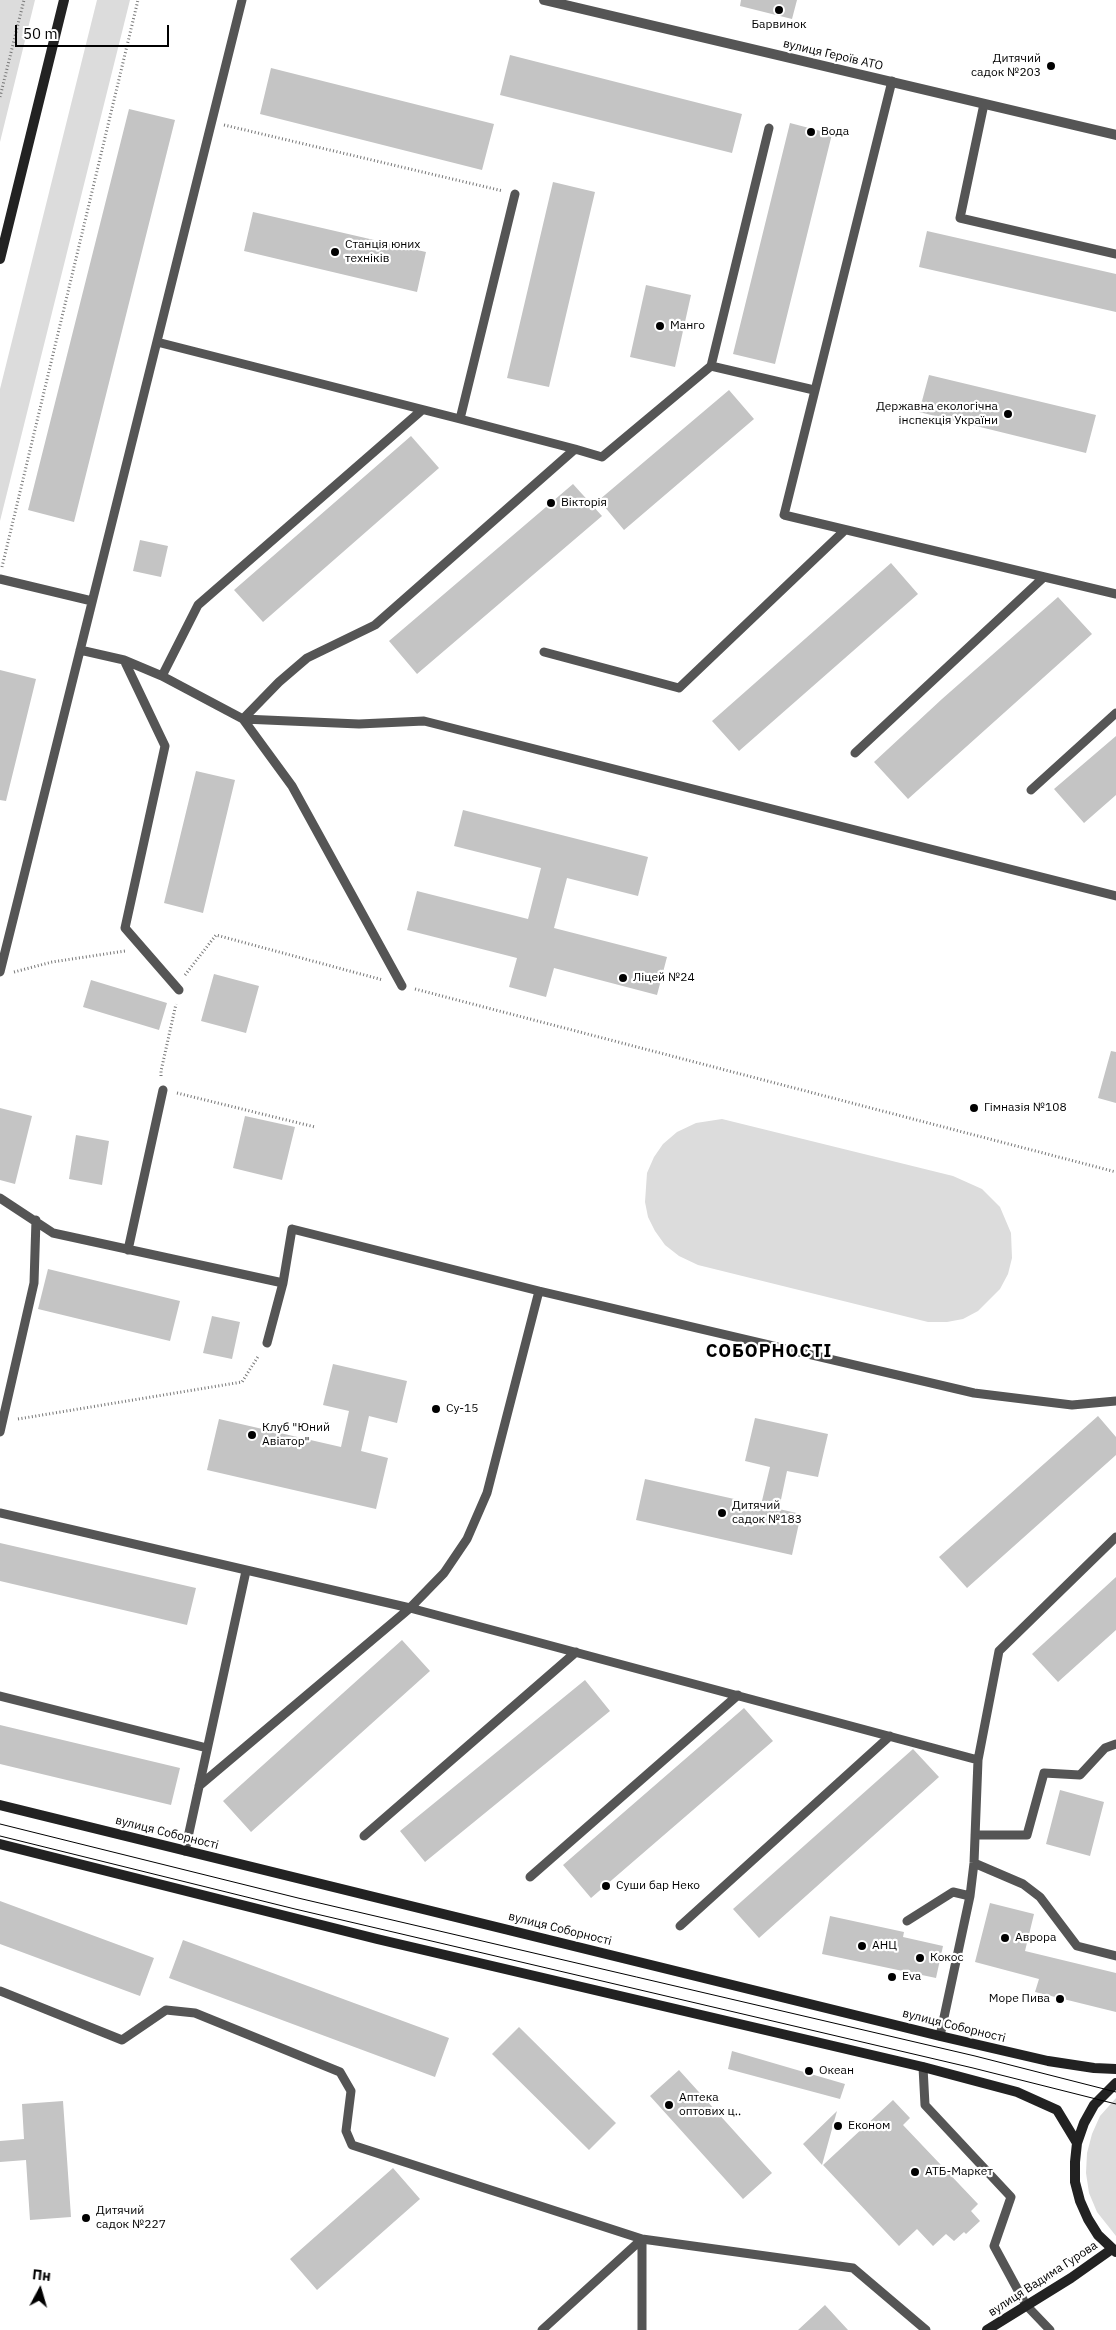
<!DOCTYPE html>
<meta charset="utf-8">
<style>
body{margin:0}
#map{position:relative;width:1116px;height:2330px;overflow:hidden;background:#fff;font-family:"IBM Plex Sans",sans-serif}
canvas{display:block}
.north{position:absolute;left:15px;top:2265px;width:50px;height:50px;-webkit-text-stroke:4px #fff;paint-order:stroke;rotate:6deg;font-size:14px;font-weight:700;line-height:20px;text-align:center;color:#000}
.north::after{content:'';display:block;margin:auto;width:18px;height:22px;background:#000;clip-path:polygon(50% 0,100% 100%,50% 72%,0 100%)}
.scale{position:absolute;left:15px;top:25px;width:154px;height:22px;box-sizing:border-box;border:2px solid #000;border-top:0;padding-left:6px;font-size:15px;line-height:18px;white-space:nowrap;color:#000;-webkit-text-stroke:4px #fff;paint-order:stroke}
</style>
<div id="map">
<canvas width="1116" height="2330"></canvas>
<div class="north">Пн</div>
<div class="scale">50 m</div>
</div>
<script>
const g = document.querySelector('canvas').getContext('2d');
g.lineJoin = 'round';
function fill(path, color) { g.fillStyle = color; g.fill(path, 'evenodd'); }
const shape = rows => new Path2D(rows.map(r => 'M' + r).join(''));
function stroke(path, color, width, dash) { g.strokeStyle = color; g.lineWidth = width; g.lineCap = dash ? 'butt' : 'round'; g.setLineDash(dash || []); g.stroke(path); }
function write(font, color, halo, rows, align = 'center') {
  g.font = font + ' "IBM Plex Sans",sans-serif'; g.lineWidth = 4.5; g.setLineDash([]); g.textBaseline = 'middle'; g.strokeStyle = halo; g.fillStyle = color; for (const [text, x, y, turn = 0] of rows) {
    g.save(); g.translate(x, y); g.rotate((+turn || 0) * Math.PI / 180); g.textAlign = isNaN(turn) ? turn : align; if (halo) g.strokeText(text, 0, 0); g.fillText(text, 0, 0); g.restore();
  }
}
fill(shape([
 [0,0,35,0,0,142],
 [97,0,130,0,0,521,0,389],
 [722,1119,953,1176,982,1189,1000,1207,1011,1233,1012,1258,1008,1274,1000,1289,978,1311,963,1319,947,1322,928,1322,698,1265,679,1256,665,1245,655,1231,648,1217,645,1202,647,1173,654,1157,663,1144,677,1132,696,1123],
 [1116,2098,1116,2236,1097,2212,1089,2193,1086,2173,1087,2153,1092,2134,1100,2116]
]), '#dcdcdc');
fill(shape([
 [741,0,797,0,792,19,740,6],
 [510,55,742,114,732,153,500,95],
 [271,68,494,124,482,170,260,114],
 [129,109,175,120,74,522,28,510],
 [790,123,832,134,775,364,733,354],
 [553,182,595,192,549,387,507,378],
 [253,212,426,252,417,292,244,251],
 [927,231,1116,274,1116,312,919,267],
 [646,285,691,295,675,367,630,357],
 [929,375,1096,415,1086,453,919,412],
 [729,390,754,419,624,530,599,500],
 [411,436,439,468,263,622,234,590],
 [573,484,602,516,417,674,389,641],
 [140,540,168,546,161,577,133,571],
 [891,563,918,594,739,751,712,721],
 [1058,597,1092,634,908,799,874,762,942,699],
 [0,670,36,679,6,801,0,800],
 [1116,736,1116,795,1084,823,1054,789],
 [196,771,235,780,203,913,164,903],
 [463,810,648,857,638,896,567,878,554,928,667,957,657,995,554,968,546,997,509,987,517,958,407,930,417,891,528,919,541,868,454,846],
 [214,974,259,986,246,1033,201,1021],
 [91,980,167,1003,159,1030,83,1007],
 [1111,1051,1116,1052,1116,1103,1098,1098],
 [0,1108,32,1116,15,1184,0,1180],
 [245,1116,295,1127,282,1180,233,1168],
 [76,1135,109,1141,102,1185,69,1179],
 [48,1269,180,1301,170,1341,38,1309],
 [212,1316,240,1322,232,1359,203,1353],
 [333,1364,407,1381,397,1423,369,1416,361,1451,388,1458,376,1509,207,1470,219,1419,341,1447,349,1411,323,1405],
 [1098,1416,1116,1437,1116,1455,967,1588,939,1557],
 [755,1418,828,1434,818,1477,787,1471,779,1509,801,1514,792,1555,636,1520,645,1479,761,1505,770,1467,745,1461],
 [0,1543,196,1588,187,1625,0,1581],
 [1116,1577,1116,1630,1058,1682,1032,1654],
 [402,1640,430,1671,251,1832,223,1801],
 [585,1680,610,1711,425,1862,400,1831],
 [744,1708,773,1741,591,1898,563,1865],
 [0,1725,180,1768,171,1805,0,1764],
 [913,1749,939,1777,759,1938,733,1909],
 [1060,1790,1104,1802,1090,1856,1046,1844],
 [0,1901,154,1958,140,1996,0,1944],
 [990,1903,1034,1914,1025,1951,1116,1973,1116,2012,1035,1992,1039,1979,975,1962],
 [830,1916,904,1932,903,1937,943,1946,936,1978,822,1954],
 [183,1940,449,2038,435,2077,169,1978],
 [519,2027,616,2123,589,2150,492,2054],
 [732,2051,845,2084,840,2099,728,2069],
 [679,2070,772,2173,743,2199,650,2096],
 [893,2100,910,2118,903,2125,978,2204,971,2211,980,2221,966,2234,964,2232,954,2241,946,2234,933,2246,917,2229,899,2246,823,2165],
 [63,2101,71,2217,30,2220,26,2160,0,2162,0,2141,24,2139,22,2104],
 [837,2111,822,2165,803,2144],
 [393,2168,420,2199,317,2290,290,2259],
 [825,2305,848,2330,798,2330]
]), '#c4c4c4');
stroke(shape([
 [0,97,24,0],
 [224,125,503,191],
 [2,567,138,0],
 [14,972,52,962,125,951],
 [185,975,216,935,383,980],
 [415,989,1116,1172],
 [161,1076,161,1071,176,1004],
 [177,1093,315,1127],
 [18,1419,242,1382,259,1355]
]), '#777', 3, [1, 2.5]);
stroke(shape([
 [892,81,784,515,1116,594],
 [984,104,960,218,1116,254],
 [515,194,460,419,575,449],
 [157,342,460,419],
 [711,366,814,390],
 [0,579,92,601],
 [80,650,124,660,162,676,243,719,359,724,424,721,1116,896],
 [544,652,679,688,845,530],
 [124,660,165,746,125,928,179,990],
 [162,676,198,605,422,410],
 [855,753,1044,577],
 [1031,790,1116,713],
 [0,972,242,0],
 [402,986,292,786,243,719,279,682,307,658,375,625,575,449,602,457,711,366,769,128],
 [0,1198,53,1233,283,1283,267,1343],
 [128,1250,163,1090],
 [283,1283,292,1229,539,1291,974,1393,1072,1405,1116,1401],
 [0,1432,34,1283,36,1220],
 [0,1513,410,1608,444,1573,467,1539,487,1493,539,1291],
 [0,1696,207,1748],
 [978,1760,999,1651,1116,1537],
 [199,1786,410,1608,978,1760,974,1863,970,1896,940,2036],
 [975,1835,1027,1835,1044,1773,1080,1775,1105,1748,1116,1744],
 [364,1836,576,1652],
 [185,1851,246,1571],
 [974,1863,1023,1884,1040,1897,1077,1946,1116,1956],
 [530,1877,738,1695],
 [907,1921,953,1892,970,1896],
 [680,1926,890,1736],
 [0,1991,122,2040,166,2010,195,2013,340,2072,351,2091,346,2131,352,2145,642,2239,642,2330],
 [923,2067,925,2105,1011,2197,994,2246,1026,2305,1050,2330],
 [542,2330,642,2239,853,2268,926,2330]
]), '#555', 9);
stroke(shape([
 [544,0,1116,135]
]), '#555', 10);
stroke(shape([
 [0,259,64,0],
 [0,1805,940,2036,1048,2061,1094,2068,1116,2069],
 [0,1844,377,1939,923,2067,1017,2092,1057,2110,1077,2143],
 [1116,2083,1094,2105,1084,2123,1077,2143,1075,2162,1075,2182,1080,2201,1088,2219,1098,2235,1116,2252],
 [987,2330,1071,2278,1112,2249]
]), '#222', 10);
stroke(shape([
 [0,1824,298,1898,975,2056,1116,2092],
 [0,1836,295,1909,973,2068,1116,2104]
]), '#000', 1);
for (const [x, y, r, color] of [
 [779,10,5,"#000"],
 [1051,66,5,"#000"],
 [811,132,5,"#000"],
 [335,252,5,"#000"],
 [660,326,5,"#000"],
 [1008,414,5,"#000"],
 [551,503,5,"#000"],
 [623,978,5,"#000"],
 [974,1108,5,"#000"],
 [436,1409,5,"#000"],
 [252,1435,5,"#000"],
 [722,1513,5,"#000"],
 [606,1886,5,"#000"],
 [1005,1938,5,"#000"],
 [862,1946,5,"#000"],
 [920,1958,5,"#000"],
 [892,1977,5,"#000"],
 [1060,1999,5,"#000"],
 [809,2071,5,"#000"],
 [669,2105,5,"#000"],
 [838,2126,5,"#000"],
 [915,2172,5,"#000"],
 [86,2218,5,"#000"]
]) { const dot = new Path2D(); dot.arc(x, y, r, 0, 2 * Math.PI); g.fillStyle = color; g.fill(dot); stroke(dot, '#fff', 2); }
write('12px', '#000', '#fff', [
 ["Барвинок",779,25,"center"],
 ["Дитячий",1041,59,"right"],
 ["садок №203",1041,73,"right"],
 ["Вода",821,132],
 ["Станція юних",345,245],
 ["техніків",345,259],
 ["Манго",670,326],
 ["Державна екологічна",998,407,"right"],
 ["інспекція України",998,421,"right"],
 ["Вікторія",561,503],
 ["Ліцей №24",633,978],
 ["Гімназія №108",984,1108],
 ["Су-15",446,1409],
 ["Клуб \"Юний",262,1428],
 ["Авіатор\"",262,1442],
 ["Дитячий",732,1506],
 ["садок №183",732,1520],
 ["Суши бар Неко",616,1886],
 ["Аврора",1015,1938],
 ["АНЦ",872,1946],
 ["Кокос",930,1958],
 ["Eva",902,1977],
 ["Море Пива",1050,1999,"right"],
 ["Океан",819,2071],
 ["Аптека",679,2098],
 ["оптових ц‥",679,2112],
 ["Економ",848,2126],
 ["АТБ-Маркет",925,2172],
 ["Дитячий",96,2211],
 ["садок №227",96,2225]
], 'left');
write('12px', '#000', '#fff', [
 ["вулиця Героїв АТО",833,55,13],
 ["вулиця Соборності",167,1833,14],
 ["вулиця Соборності",560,1929,14],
 ["вулиця Соборності",954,2026,14],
 ["вулиця Вадима Гурова",1043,2279,-33]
]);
g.letterSpacing = '1px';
write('bold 18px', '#000', '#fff', [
 ["СОБОРНОСТІ",769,1352]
]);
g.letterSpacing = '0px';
</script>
